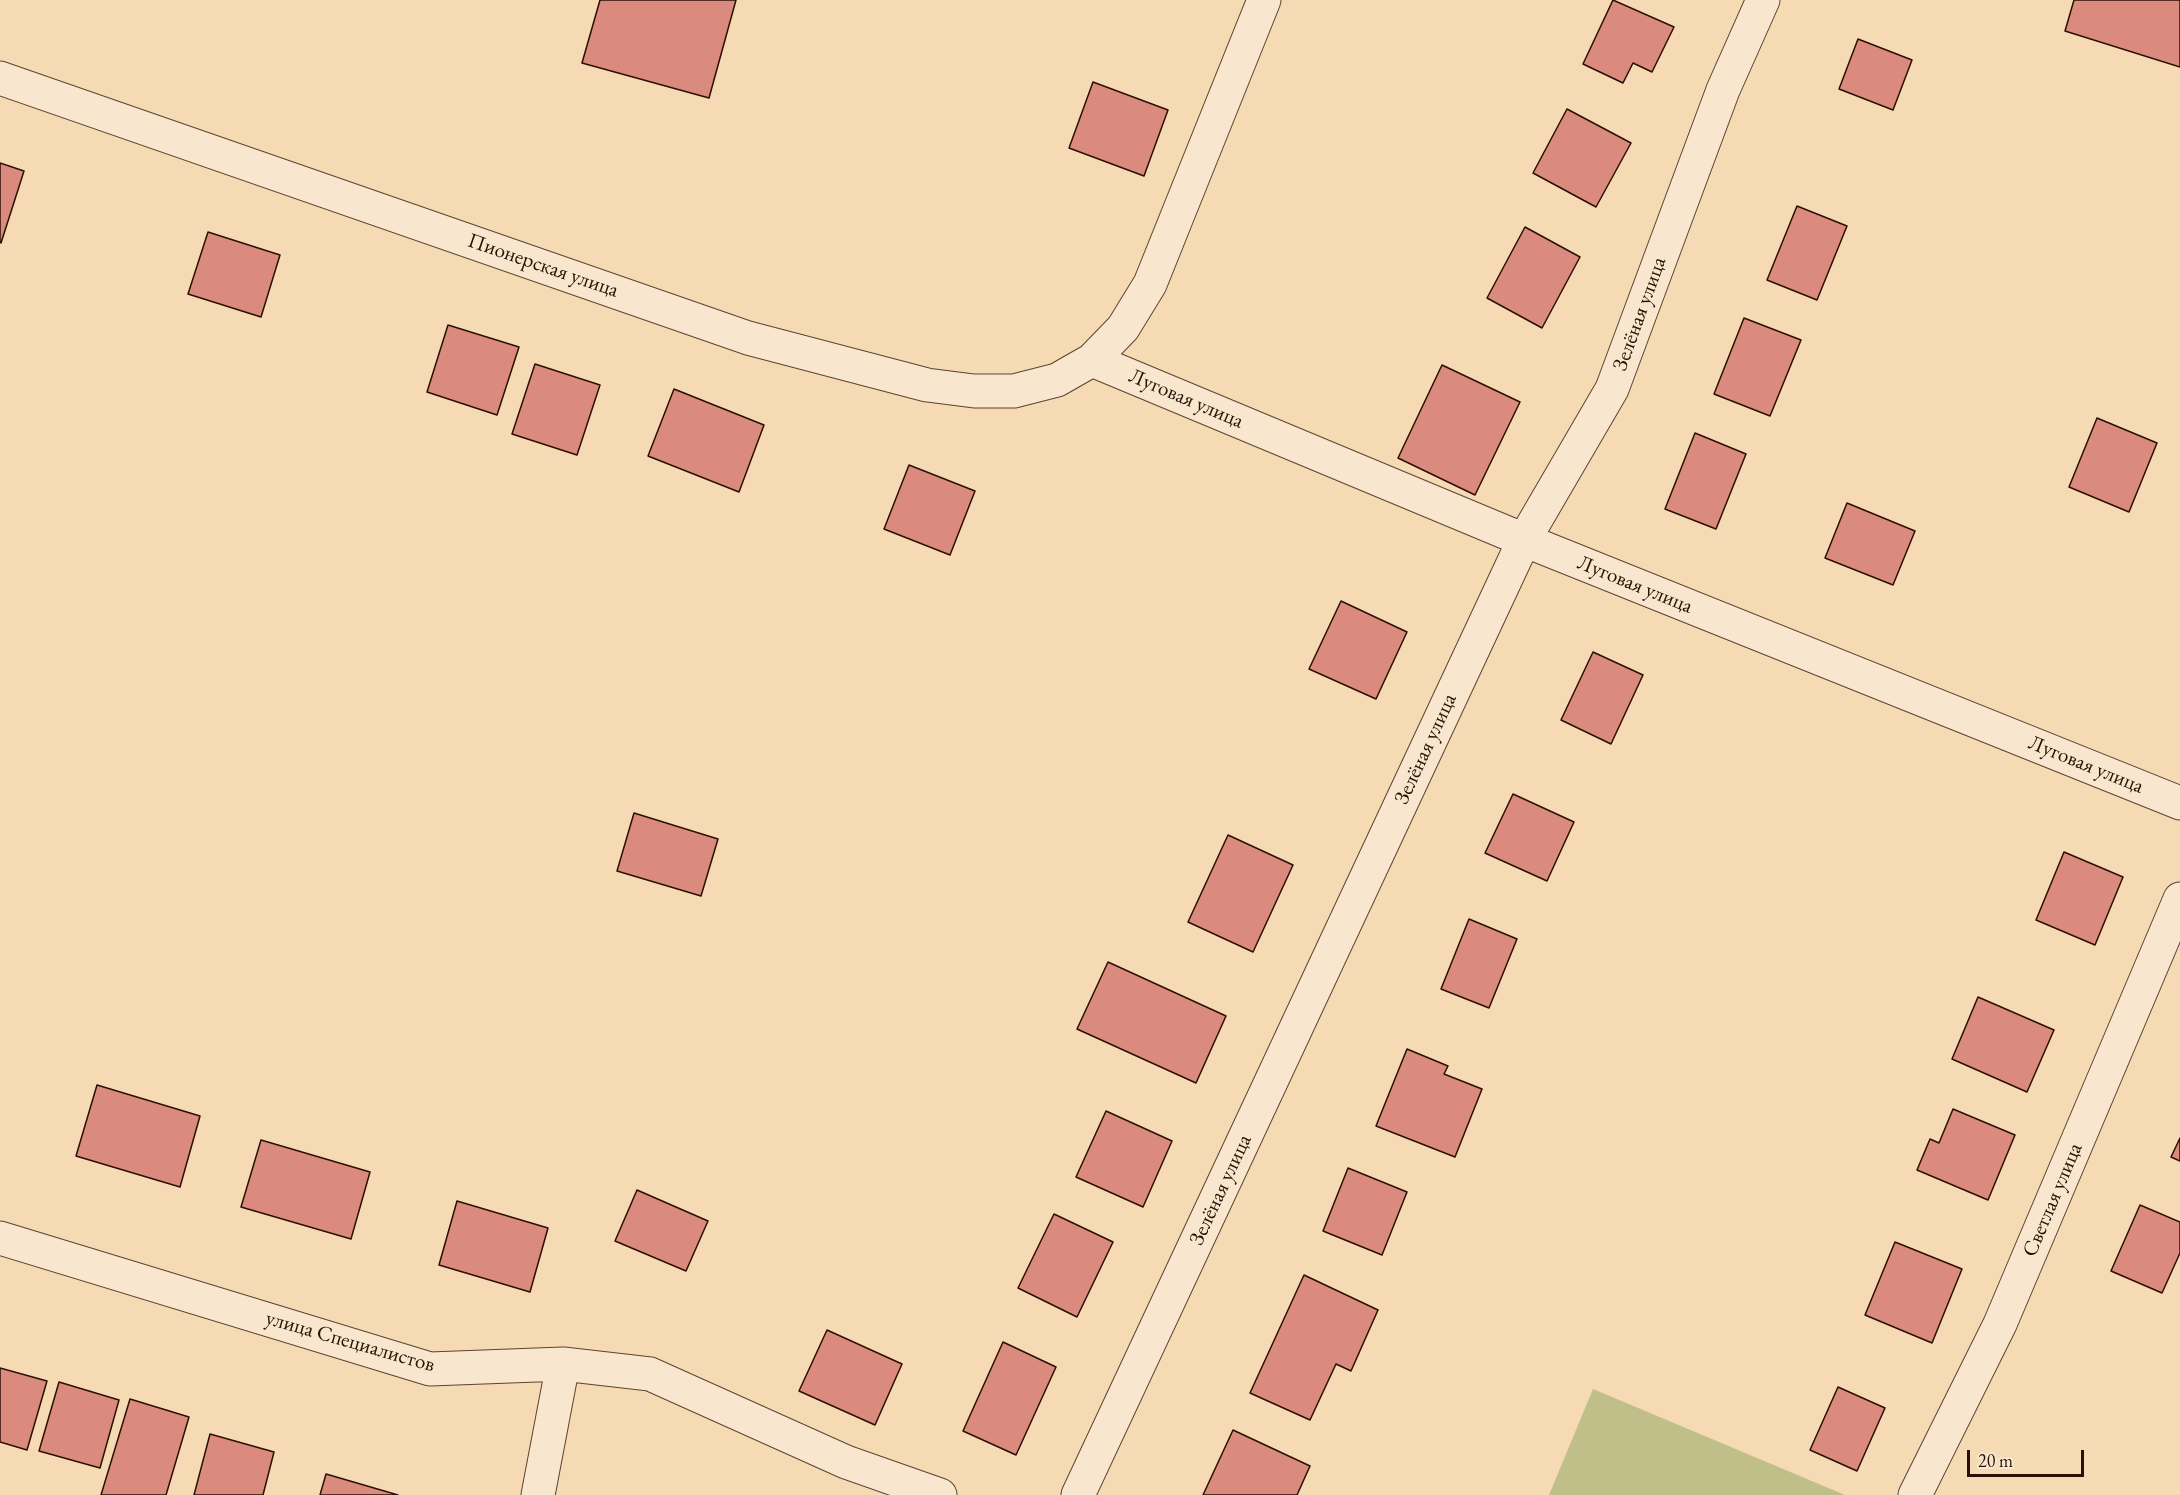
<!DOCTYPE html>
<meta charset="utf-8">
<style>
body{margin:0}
#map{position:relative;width:2180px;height:1495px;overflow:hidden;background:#f5dab3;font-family:"EB Garamond",serif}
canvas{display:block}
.scale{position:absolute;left:1967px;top:1450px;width:117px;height:27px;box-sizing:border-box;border:3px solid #2b0f05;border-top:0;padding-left:8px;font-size:18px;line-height:21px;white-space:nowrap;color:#2b0f05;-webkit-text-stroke:4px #f8e7ce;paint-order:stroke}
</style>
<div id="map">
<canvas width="2180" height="1495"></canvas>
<div class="scale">20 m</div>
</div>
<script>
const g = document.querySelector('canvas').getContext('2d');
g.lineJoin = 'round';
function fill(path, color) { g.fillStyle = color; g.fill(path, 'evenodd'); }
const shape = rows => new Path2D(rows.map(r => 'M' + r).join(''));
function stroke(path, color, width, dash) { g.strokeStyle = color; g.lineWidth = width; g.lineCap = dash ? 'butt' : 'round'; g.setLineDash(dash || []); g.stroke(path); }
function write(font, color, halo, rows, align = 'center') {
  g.font = font + ' "EB Garamond",serif'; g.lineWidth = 4.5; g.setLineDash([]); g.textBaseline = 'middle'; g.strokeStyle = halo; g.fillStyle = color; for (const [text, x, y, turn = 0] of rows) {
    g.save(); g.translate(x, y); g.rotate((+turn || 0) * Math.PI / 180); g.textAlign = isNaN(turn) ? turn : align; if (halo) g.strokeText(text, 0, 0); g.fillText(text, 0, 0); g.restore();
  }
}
fill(shape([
 [1593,1389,1845,1495,1549,1495]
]), '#c0be89');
const building = shape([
 [600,0,736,0,709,98,582,63,600,0],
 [1613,0,1674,27,1652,72,1633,63,1623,83,1583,64,1613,0],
 [2074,0,2180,0,2180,67,2065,31,2074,0],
 [1858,39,1912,60,1893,110,1839,89,1858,39],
 [1093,82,1168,110,1144,176,1069,148,1093,82],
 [1567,109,1631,143,1596,207,1533,173,1567,109],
 [0,163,24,171,1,243,0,242,0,163],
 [1797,206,1847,226,1817,300,1767,280,1797,206],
 [1525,227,1580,257,1542,328,1487,298,1525,227],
 [208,232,280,255,261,317,188,294,208,232],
 [1744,318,1801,340,1770,416,1714,394,1744,318],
 [448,325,519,347,497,415,427,392,448,325],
 [535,364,600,385,577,455,512,434,535,364],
 [1442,365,1520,402,1475,495,1398,458,1442,365],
 [674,389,764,425,739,492,648,456,674,389],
 [2097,418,2157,443,2129,512,2069,487,2097,418],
 [1695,433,1746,454,1716,529,1665,509,1695,433],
 [909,465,975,491,950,555,884,529,909,465],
 [1847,503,1915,531,1893,585,1825,558,1847,503],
 [1341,601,1407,632,1376,699,1309,669,1341,601],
 [1593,652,1643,675,1611,744,1561,720,1593,652],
 [1513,794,1574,822,1547,881,1485,853,1513,794],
 [634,813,718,839,701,896,617,871,634,813],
 [1228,835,1293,865,1253,952,1188,922,1228,835],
 [2064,852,2123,877,2095,945,2036,920,2064,852],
 [1469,919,1517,939,1489,1008,1441,989,1469,919],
 [1108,962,1226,1016,1196,1083,1077,1029,1108,962],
 [1978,997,2054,1030,2027,1092,1952,1059,1978,997],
 [1407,1049,1448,1066,1444,1074,1482,1089,1455,1157,1376,1126,1407,1049],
 [97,1085,200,1116,180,1187,76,1156,97,1085],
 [1953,1109,2015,1135,1988,1200,1917,1170,1930,1139,1939,1143,1953,1109],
 [1106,1111,1172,1141,1143,1207,1076,1177,1106,1111],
 [2180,1138,2180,1161,2171,1157,2180,1138],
 [261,1140,370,1172,351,1239,241,1207,261,1140],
 [1348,1168,1407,1192,1382,1255,1323,1231,1348,1168],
 [637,1190,708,1221,686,1271,615,1241,637,1190],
 [457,1201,548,1228,530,1292,439,1265,457,1201],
 [2140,1205,2180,1222,2180,1253,2162,1293,2111,1271,2140,1205],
 [1054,1214,1113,1242,1077,1317,1018,1288,1054,1214],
 [1895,1242,1962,1269,1932,1343,1865,1315,1895,1242],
 [1304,1275,1378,1310,1351,1371,1336,1364,1310,1420,1250,1393,1304,1275],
 [827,1330,902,1364,875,1425,799,1391,827,1330],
 [1003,1342,1056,1367,1016,1455,963,1431,1003,1342],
 [0,1368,47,1381,27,1450,0,1442,0,1368],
 [59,1382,119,1400,100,1468,39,1451,59,1382],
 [1838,1387,1885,1408,1857,1471,1810,1450,1838,1387],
 [130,1399,189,1417,166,1495,101,1495,130,1399],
 [1233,1430,1310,1466,1297,1495,1203,1495,1233,1430],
 [210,1434,274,1452,263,1495,194,1495,210,1434],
 [326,1474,398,1495,320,1495,326,1474]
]);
fill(building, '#da8b7d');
stroke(building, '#2b0f05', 1.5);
const minor = shape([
 [0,78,748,338,927,385,974,391,1014,391,1057,380,1092,360,1123,328,1150,284,1264,0],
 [1092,360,1524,540,2180,803],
 [0,1238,430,1369,563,1364,650,1374,846,1462,940,1495],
 [538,1495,563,1364],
 [1078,1495,1524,540,1612,389,1723,90,1763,0],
 [1915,1495,2000,1324,2180,899]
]);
stroke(minor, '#5e4230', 35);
stroke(minor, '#f8e7ce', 33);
write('21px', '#2b0f05', '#f8e7ce', [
 ["Пионерская улица",543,266,19],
 ["Зелёная улица",1640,314,-70],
 ["Луговая улица",1186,399,23],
 ["Луговая улица",1635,585,22],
 ["Зелёная улица",1426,749,-65],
 ["Луговая улица",2086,765,22],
 ["Зелёная улица",1221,1190,-65],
 ["Светлая улица",2053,1200,-67],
 ["улица Специалистов",350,1342,16]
]);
</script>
